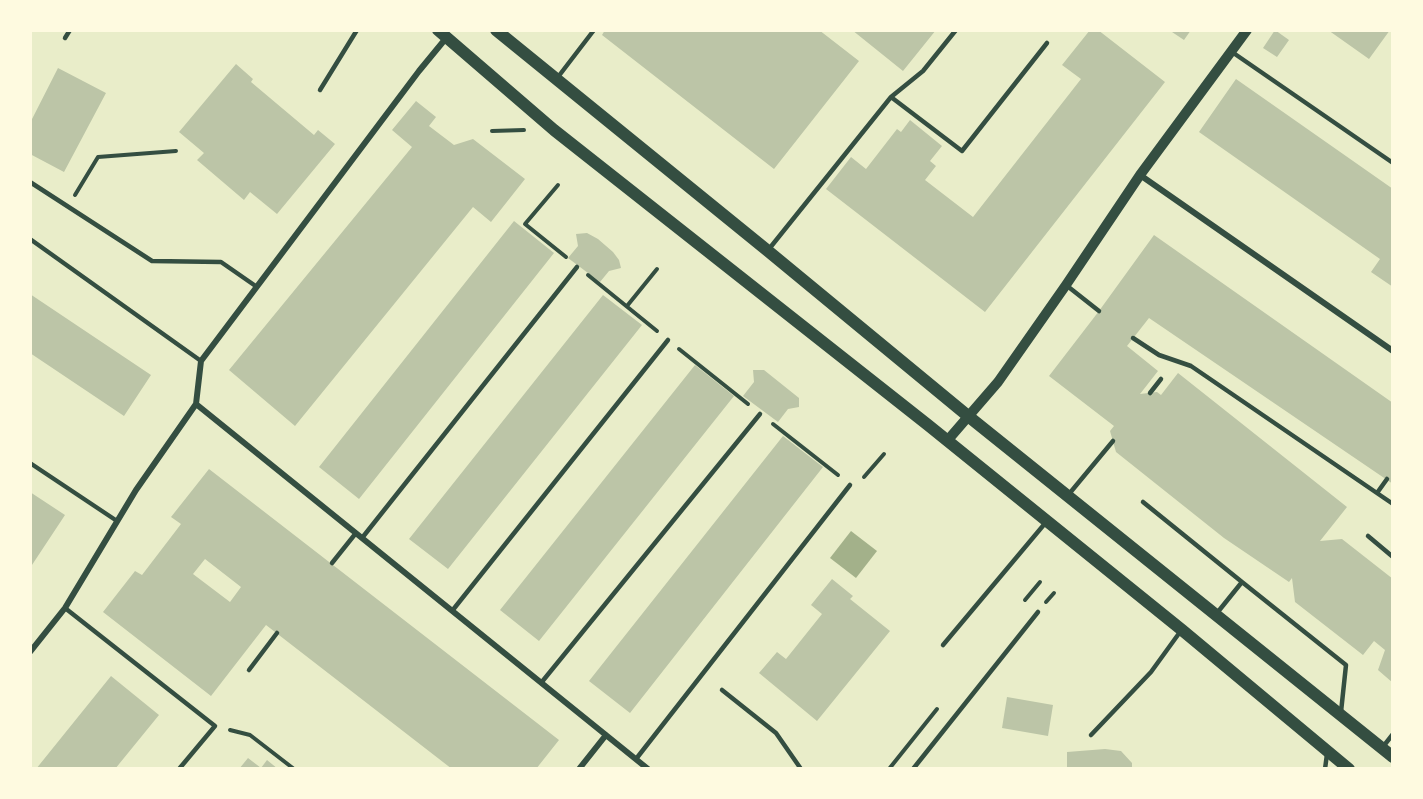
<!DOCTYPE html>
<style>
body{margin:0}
#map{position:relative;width:1423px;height:799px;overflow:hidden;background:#e9edc9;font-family:Mulish,sans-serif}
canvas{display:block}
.frame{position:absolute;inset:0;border:32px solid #fefae0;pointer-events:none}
</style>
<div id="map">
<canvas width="1423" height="799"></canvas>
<div class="frame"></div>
</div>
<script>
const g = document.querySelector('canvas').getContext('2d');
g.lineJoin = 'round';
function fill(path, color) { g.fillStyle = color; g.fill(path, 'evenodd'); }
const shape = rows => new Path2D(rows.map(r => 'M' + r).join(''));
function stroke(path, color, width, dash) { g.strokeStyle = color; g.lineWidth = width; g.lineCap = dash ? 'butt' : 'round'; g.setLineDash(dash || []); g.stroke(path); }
fill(shape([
 [851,531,877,551,856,578,830,558]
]), '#a3b18a');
fill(shape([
 [605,30,819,30,859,61,774,169,602,35],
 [852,30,936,30,903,71],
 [1090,30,1098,30,1165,82,985,312,826,189,851,157,866,169,897,129,901,132,910,120,942,146,930,161,936,166,925,180,973,217,1081,79,1062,65],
 [1169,30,1191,30,1184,40],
 [1275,30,1289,40,1277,57,1263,48],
 [1328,30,1390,30,1369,59],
 [236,64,253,79,251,82,314,135,318,130,335,144,277,214,250,192,244,200,197,160,204,153,179,132],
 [58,68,106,93,64,172,30,154,30,123],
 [1236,79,1393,189,1393,287,1371,272,1380,259,1199,132],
 [416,101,436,117,429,126,454,145,473,139,525,179,491,222,473,207,295,426,229,370,412,147,392,130],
 [514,221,554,253,359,499,319,467],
 [587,233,598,239,613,252,619,260,621,268,609,271,600,282,568,258,578,246,576,234],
 [1154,235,1393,403,1393,484,1149,318,1127,346,1158,371,1140,394,1157,392,1161,395,1178,373,1347,507,1320,541,1342,539,1393,579,1393,683,1378,670,1385,650,1374,641,1363,655,1295,602,1292,578,1289,582,1224,538,1116,452,1110,431,1114,426,1049,376,1099,311],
 [30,294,151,375,124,416,30,353],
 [603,295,642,325,448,569,409,539],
 [695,365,734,396,539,641,500,610],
 [753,370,764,370,799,398,799,407,788,409,778,422,743,396,754,382],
 [783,436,823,467,630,713,589,681],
 [209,469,559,740,536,769,452,769,266,625,211,696,103,612,135,571,142,575,181,524,171,517],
 [205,559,241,587,230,602,193,574],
 [30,492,65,515,30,568],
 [832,579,853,596,850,599,890,631,817,721,759,673,777,652,786,659,822,614,811,605],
 [111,676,159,715,115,769,36,769],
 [1007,697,1053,705,1048,736,1002,728],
 [1105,749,1121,751,1132,763,1132,769,1067,769,1067,752],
 [248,758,261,768,267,760,278,769,239,769]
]), '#bcc5a7');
stroke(shape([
 [492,131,524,130],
 [558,185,525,224,566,257],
 [75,195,98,157,176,151],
 [588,275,657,331],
 [627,306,657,269],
 [679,349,748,404],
 [773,424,838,475],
 [864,477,884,454],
 [1025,600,1040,582],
 [1046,602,1054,593],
 [230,730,250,735,294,769],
 [889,769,937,709]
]), '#344e41', 4);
stroke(shape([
 [65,38,70,30],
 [1232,52,1393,163],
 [558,77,594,30],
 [320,90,357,30],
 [891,97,923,71,956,30],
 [30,182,152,261,221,262,257,287],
 [30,239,201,361],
 [769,249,891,97,962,151,1047,43],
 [1066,285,1099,311],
 [1133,338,1159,355,1191,366,1393,504],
 [1150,393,1161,379],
 [30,463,117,521],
 [1377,493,1387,479],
 [1069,494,1113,441],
 [1143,502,1242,582],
 [1368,536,1393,557],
 [362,538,577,267],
 [332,563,356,533],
 [65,608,215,726,179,769],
 [452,611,668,340],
 [1217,613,1242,582,1346,665,1341,712],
 [943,645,1047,521],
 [249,670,277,633],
 [541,683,760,414],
 [722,690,776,733,801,769],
 [1091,735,1151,672,1180,632],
 [1382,748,1393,734],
 [636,759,850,485],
 [913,769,1038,612],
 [1325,769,1327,754]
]), '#344e41', 4.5);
stroke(shape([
 [1140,175,1393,351],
 [196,404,648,769],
 [30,652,65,608,136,490,196,404,201,361,419,71,447,37],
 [579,769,606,735]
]), '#344e41', 6);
stroke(shape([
 [947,441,998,382,1066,285,1140,175,1247,30]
]), '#344e41', 10);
stroke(shape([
 [438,30,554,130,928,425,1182,630,1349,769],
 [496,30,768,251,968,416,1393,757]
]), '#344e41', 12);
</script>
